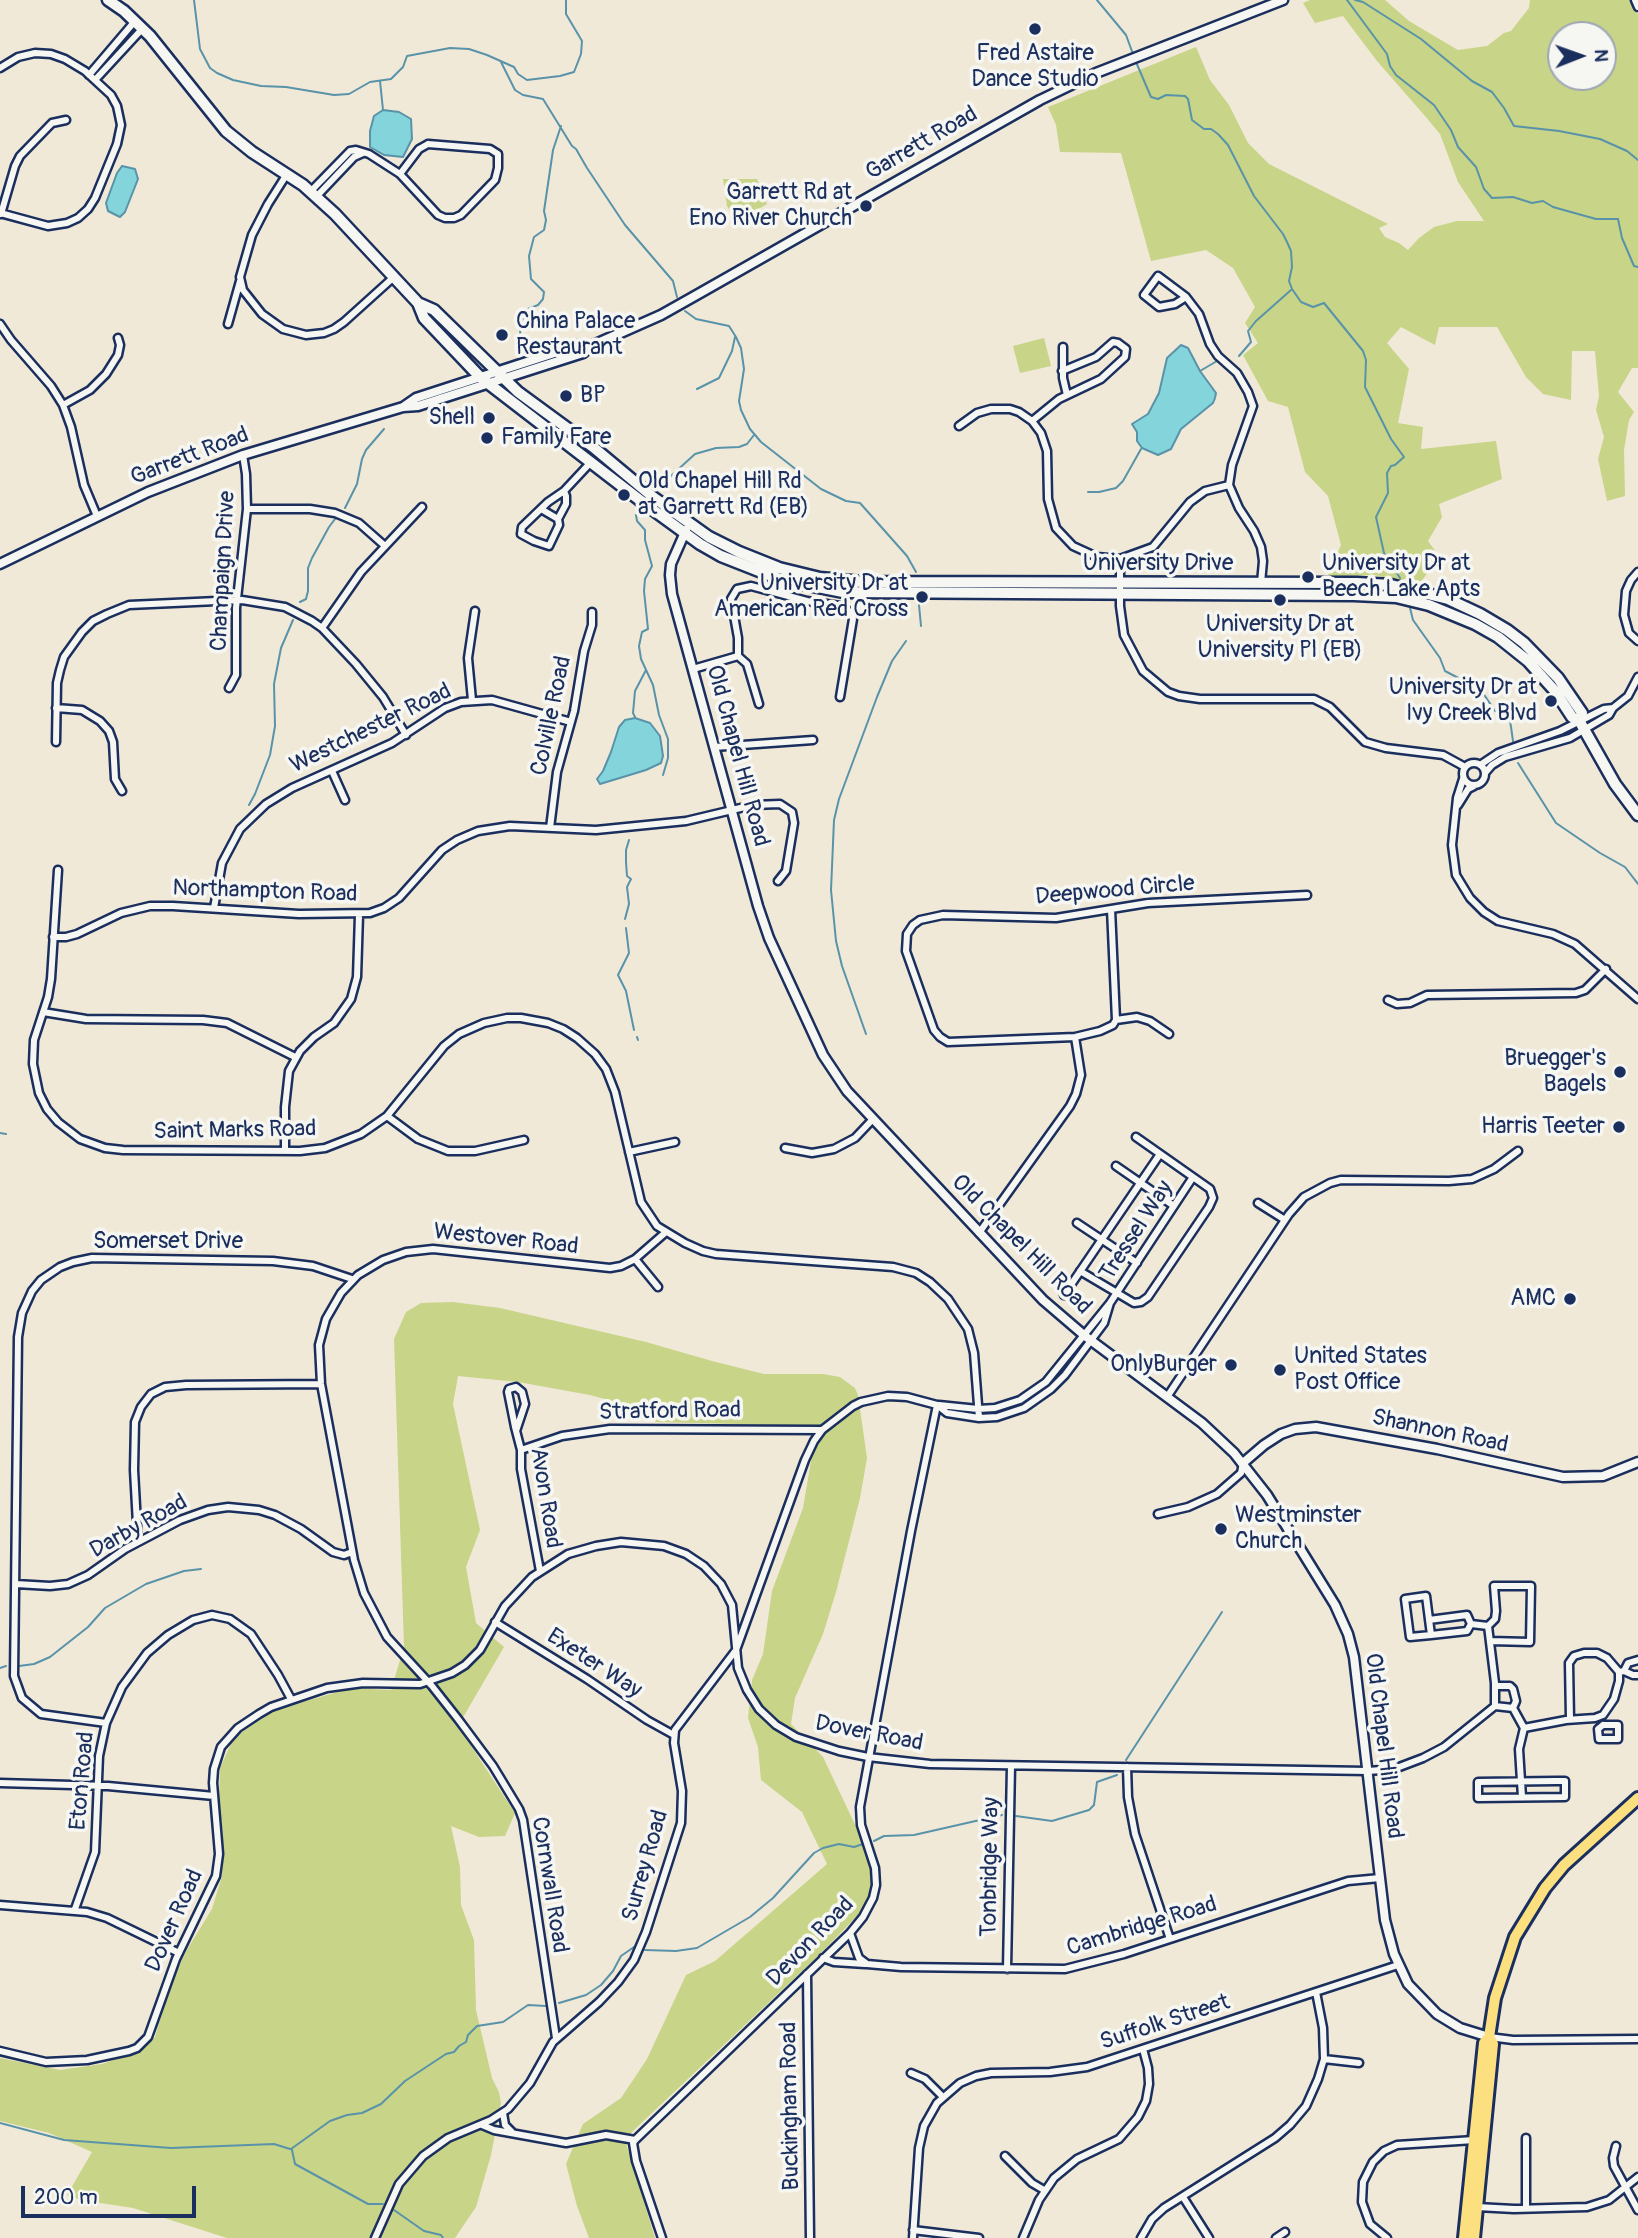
<!DOCTYPE html>
<style>
body{margin:0}
#map{position:relative;width:1638px;height:2238px;overflow:hidden;background:#f1e9d8;font-family:Pangolin,sans-serif}
canvas{display:block}
.north{position:absolute;left:1547px;top:21px;width:70px;height:70px;box-sizing:border-box;background:#f6f6f2;border:2px solid #9ea6b7;border-radius:50%;rotate:89deg;font-size:19px;font-weight:700;line-height:28px;text-align:center;color:#1b2f5e}
.north::after{content:'';display:block;margin:auto;width:24px;height:32px;background:#1b2f5e;clip-path:polygon(50% 0,100% 100%,50% 72%,0 100%)}
.scale{position:absolute;left:21px;top:2186px;width:175px;height:32px;box-sizing:border-box;border:4px solid #1b2f5e;border-top:0;padding-left:9px;font-size:21px;line-height:24px;white-space:nowrap;color:#1b2f5e;-webkit-text-stroke:5px #f6f6f2;paint-order:stroke}
</style>
<div id="map">
<canvas width="1638" height="2238"></canvas>
<div class="north">N</div>
<div class="scale">200 m</div>
</div>
<script>
const g = document.querySelector('canvas').getContext('2d');
g.lineJoin = 'round';
function fill(path, color) { g.fillStyle = color; g.fill(path, 'evenodd'); }
const shape = rows => new Path2D(rows.map(r => 'M' + r).join(''));
function stroke(path, color, width, dash) { g.strokeStyle = color; g.lineWidth = width; g.lineCap = dash ? 'butt' : 'round'; g.setLineDash(dash || []); g.stroke(path); }
function write(font, color, halo, rows, align = 'center') {
  g.font = font + ' Pangolin,sans-serif'; g.lineWidth = 7; g.setLineDash([]); g.textBaseline = 'middle'; g.strokeStyle = halo; g.fillStyle = color; for (const [text, x, y, turn = 0] of rows) {
    g.save(); g.translate(x, y); g.rotate((+turn || 0) * Math.PI / 180); g.textAlign = isNaN(turn) ? turn : align; if (halo) g.strokeText(text, 0, 0); g.fillText(text, 0, 0); g.restore();
  }
}
fill(shape([
 [1310,0,1385,0,1409,21,1458,50,1487,46,1504,33,1511,31,1529,8,1530,0,1631,0,1638,15,1638,368,1632,368,1618,392,1634,412,1629,420,1624,450,1625,496,1607,501,1598,459,1604,437,1596,410,1599,396,1595,351,1572,351,1571,400,1543,394,1526,377,1497,327,1439,327,1435,345,1401,327,1387,343,1409,369,1398,423,1423,427,1421,449,1496,441,1502,479,1439,504,1442,517,1428,541,1439,556,1419,585,1374,575,1327,577,1341,545,1328,496,1305,472,1288,407,1268,401,1243,355,1258,343,1245,323,1255,307,1233,268,1206,250,1151,261,1121,153,1060,152,1056,125,1048,107,1196,47,1210,80,1229,105,1248,143,1269,164,1388,224,1379,228,1385,237,1399,243,1408,250,1419,238,1434,227,1457,221,1484,221,1458,182,1440,134,1425,116,1377,61,1343,16,1315,23,1303,3],
 [1561,35,1603,35,1603,77,1561,77],
 [723,179,757,179,767,204,737,222,727,206],
 [1044,338,1051,366,1020,373,1013,346],
 [453,1302,500,1308,646,1342,712,1361,764,1374,823,1374,840,1377,855,1388,858,1395,867,1458,860,1498,836,1592,823,1634,795,1698,791,1724,823,1757,868,1852,873,1876,868,1899,859,1914,820,1954,634,2130,625,2140,655,2238,589,2238,577,2206,566,2164,583,2124,621,2098,647,2059,686,1975,715,1961,827,1864,802,1812,761,1780,758,1747,748,1718,752,1680,763,1654,772,1591,803,1508,817,1426,656,1422,634,1407,590,1395,518,1382,458,1376,453,1404,480,1530,466,1567,476,1623,504,1647,458,1726,515,1813,505,1836,479,1837,451,1826,460,1867,461,1905,474,1940,476,2010,492,2078,499,2092,501,2103,491,2155,476,2207,455,2238,227,2238,133,2208,81,2200,67,2195,92,2152,49,2133,0,2121,0,2058,60,2070,102,2064,137,2052,155,2037,170,1985,188,1948,212,1909,222,1876,223,1835,219,1799,220,1768,233,1739,267,1714,306,1701,352,1688,391,1690,404,1647,394,1339,406,1312,421,1303]
]), '#c8d487');
const water = shape([
 [383,110,399,112,411,119,412,139,403,157,384,155,370,147,370,131,374,116,383,110],
 [122,166,135,169,138,179,125,212,120,217,108,211,106,203,117,173,122,166],
 [1181,345,1188,348,1200,371,1216,393,1215,398,1213,403,1181,429,1171,449,1158,455,1142,448,1137,441,1137,432,1132,424,1148,414,1159,393,1167,358,1181,345],
 [635,718,650,723,660,736,663,756,661,763,646,770,600,784,597,779,603,771,611,752,619,727,625,720,635,718]
]);
fill(water, '#83d5db');
stroke(water, '#5993a9', 2);
stroke(shape([
 [194,0,200,49,210,68,217,73,233,80,261,86,286,87,334,95,349,94,370,82,391,79,403,67,407,56,450,48,469,49,487,55,514,67,518,74,527,80,560,76,574,72,581,54,582,41,566,14,566,0],
 [1097,0,1126,35,1133,54],
 [1347,0,1387,54,1390,66,1396,75,1434,105,1451,130,1458,147,1476,167,1484,189,1492,198,1513,197,1532,203,1543,201,1553,207,1596,219,1618,219,1622,238,1634,266,1638,267],
 [1355,0,1363,2,1421,39,1472,81,1492,92,1504,108,1514,126,1559,131,1600,139,1627,151,1638,160],
 [501,62,515,90,523,95,543,99,572,146,576,149,587,168,625,225,673,281,677,297],
 [1136,62,1151,97,1158,99,1166,95,1185,96,1188,99,1192,120,1204,129,1211,129,1218,134,1228,145,1254,196,1283,234,1287,242,1291,251,1292,267,1289,281,1292,289,1301,302,1313,307,1324,303,1363,351,1366,360,1365,387,1391,439,1404,457,1395,465,1391,466,1387,473,1388,493,1376,517,1384,553,1400,578],
 [380,81,383,110],
 [685,311,696,319,729,326,736,337,741,348,744,369,739,401,741,410,750,429,761,442,821,489,846,501,860,503,907,556,916,572],
 [520,335,521,322,528,309,538,305,543,299,544,292,531,279,529,256,534,237,544,230,546,220,544,211,553,150,561,126],
 [1239,356,1251,342,1248,331,1256,321,1291,290],
 [1200,371,1217,361],
 [697,389,719,378,732,351,735,337],
 [661,485,695,454,716,448,739,447,747,444,754,435],
 [1088,492,1099,492,1116,488,1123,481,1141,449],
 [345,508,357,484,362,459,366,450,384,429],
 [636,515,637,521,645,530,645,540,652,566,645,579,644,591,648,629,642,632,639,646,641,659,653,685,659,715,668,739,668,758,663,775],
 [300,602,306,599,308,591,308,568,312,558,329,527,335,519],
 [919,605,921,626],
 [1410,608,1413,620,1440,658,1445,671,1466,682,1483,693,1495,711,1505,714,1510,720,1513,741],
 [635,717,633,713,635,691,646,670],
 [1518,763,1556,823,1600,853,1625,867,1638,884],
 [249,805,255,794,270,755,275,726,274,684,281,648,293,620],
 [625,919,629,904,627,887,631,879,627,876,626,862,626,850,629,840],
 [626,928,629,953,618,975,626,991,634,1030],
 [866,1034,842,966,836,941,831,890,834,820,839,799,877,697,892,661,906,641],
 [637,1037,638,1040],
 [0,1133,6,1134],
 [19,1666,34,1664,50,1657,88,1627,105,1608,146,1584,184,1571,201,1569],
 [0,1668,6,1666],
 [1126,1760,1222,1612],
 [1016,1816,1052,1821,1089,1810,1094,1805,1097,1782,1117,1775],
 [874,1841,884,1836,914,1835,1002,1815],
 [645,1950,676,1951,697,1948,750,1917,773,1898,814,1853,823,1848,839,1844,854,1847,863,1844],
 [559,2003,586,1995,601,1985,613,1971,621,1956,634,1947],
 [0,2123,64,2140,171,2148,274,2144,290,2149],
 [291,2149,330,2121,347,2115,362,2113,381,2104,405,2081,446,2054,454,2052,459,2046,466,2042,468,2035,477,2026,503,2022,528,2005,546,2006],
 [292,2150,295,2164,368,2204,383,2204],
 [394,2210,424,2231,441,2235,443,2238]
]), '#5993a9', 2);
const minor = shape([
 [1635,0,1638,7],
 [0,68,18,57,35,53,51,54,65,59,85,71,111,95,117,106,121,125,117,144,95,198,88,209,78,218,67,223,48,226,0,213],
 [89,75,135,21],
 [95,80,143,28],
 [428,144,490,149,498,154,498,168,495,180,461,215,454,218,445,218,438,215,400,174,419,149,428,144],
 [287,174,268,204,252,235,240,277,243,290,262,314,283,329,306,335,324,333,334,329,344,322,395,276],
 [311,191,350,151,356,150,369,154,400,174],
 [317,196,354,157,363,153],
 [1,214,15,166,20,156,52,123,66,120],
 [1186,297,1175,304,1159,307,1144,295,1158,276,1186,297,1199,314,1210,344,1218,356,1237,373,1248,392,1253,406,1232,465,1229,485,1239,508,1254,531,1261,547,1263,561,1261,583],
 [0,324,11,340,51,386,63,405,71,427,84,485,97,516],
 [228,324,240,281],
 [1063,347,1063,378,1067,395],
 [63,405,90,390,106,374,118,355,120,345,118,338],
 [1032,421,1059,399,1101,379,1125,357,1126,349,1118,343,1113,342,1096,357,1062,371],
 [959,426,977,413,991,409,1010,409,1019,412,1032,421,1041,433,1047,451,1048,499,1056,528,1073,546,1097,557,1120,559,1153,547,1190,502,1205,491,1229,485],
 [564,491,566,496,566,504,558,519,559,525,549,546,534,541,521,534,522,527,548,502,564,491,592,461],
 [247,509,310,509,335,513,359,523,385,546],
 [541,509,558,519],
 [1120,559,1120,606,1124,635,1143,671,1168,692,1179,696,1200,699,1314,699,1330,707,1365,742,1386,748,1443,755,1465,767],
 [1638,572,1631,580,1626,591,1624,615,1629,633,1638,641],
 [322,628,361,572,422,507],
 [738,656,747,664,759,704],
 [693,669,738,656,738,638,731,599,737,589,751,586,807,601,840,606,849,611,853,619,840,697],
 [229,688,236,675,236,608,247,509,246,474,243,455],
 [472,700,468,658,475,611],
 [56,708,82,710,100,721,109,731,113,742,115,779,122,791],
 [56,742,57,683,60,670,64,657,82,632,93,621,107,614,129,605,217,601,242,600,285,607,312,621,322,628,356,664,383,697,406,735],
 [714,747,813,740],
 '1463 774a11 11 0 1 1 22 0a11 11 0 1 1-22 0Z',
 [1480,765,1498,753,1560,731,1604,709,1613,708],
 [332,771,345,800],
 [1485,773,1492,765,1505,757,1570,738,1609,715,1613,708,1628,696,1638,677],
 [1463,779,1457,798,1452,845,1456,875,1470,898,1484,912,1498,921,1553,934,1575,944,1638,999],
 [1458,805,1468,789,1474,786],
 [550,828,557,772,574,711,584,651,592,625,592,612],
 [58,870,51,979,48,997,34,1040,33,1064,39,1093,47,1109,58,1122,80,1139,105,1148,123,1150,300,1151,325,1148,361,1134,387,1116,444,1046,459,1034,484,1023,507,1018,521,1018,548,1023,563,1029,577,1038,595,1054,606,1069,615,1092,641,1202,657,1226,685,1243,703,1251,716,1254,893,1267,916,1273,930,1282,948,1299,968,1329,974,1353,979,1418],
 [214,908,222,863,240,829,266,804,292,788,392,743,445,708,461,702,492,700,571,722],
 [1111,909,1116,1020],
 [53,937,66,937,77,934,121,913,150,906,173,906,299,914,370,913,384,908,399,898,442,850,457,840,478,831,510,826,596,830,686,821,753,805,780,804,792,812,794,823,786,871,778,881],
 [1388,1000,1397,1004,1410,1003,1427,995,1576,993,1585,990,1606,969],
 [43,1012,86,1019,203,1020,227,1023,295,1057],
 [1169,1034,1150,1021,1137,1017,1116,1020,1113,1025,1100,1031,1075,1037,948,1042,940,1037,934,1030,906,951,907,934,913,925,920,920,943,915,1056,918,1148,903,1307,895],
 [387,1116,418,1139,448,1151,475,1151,524,1140],
 [785,1148,812,1153,834,1149,855,1138,873,1119],
 [285,1151,285,1107,289,1071,300,1051,314,1037,334,1023,351,999,357,977,359,915],
 [629,1152,675,1142],
 [1116,1166,1174,1206],
 [1258,1203,1285,1220],
 [1077,1223,1137,1263],
 [979,1233,1070,1106,1076,1094,1081,1075,1075,1037],
 [635,1259,658,1287],
 [1080,1271,1134,1303,1141,1302,1148,1297,1209,1207,1213,1198,1210,1189,1136,1137],
 [1064,1295,1160,1154],
 [1167,1397,1289,1214,1304,1197,1330,1183,1341,1180,1449,1181,1472,1179,1494,1169,1518,1151],
 [939,1405,978,1409,995,1408,1020,1400,1046,1382,1110,1303,1193,1177],
 [516,1431,525,1404,522,1392,516,1387,509,1389,508,1392,515,1427,521,1450,521,1469,540,1571],
 [521,1450,562,1436,610,1429,822,1430],
 [1158,1514,1188,1507,1217,1494,1241,1473,1243,1463],
 [138,1542,134,1470,135,1422,141,1407,151,1394,165,1387,186,1385,321,1384],
 [16,1584,50,1586,68,1584,88,1575,125,1549,180,1520,208,1510,228,1507,259,1510,275,1515,301,1529,333,1552,344,1555,352,1552],
 [1429,1620,1467,1615,1471,1624,1467,1631,1431,1635,1410,1637,1405,1599,1426,1596,1431,1635],
 [495,1622,587,1679,647,1720,674,1735],
 [1471,1624,1488,1626,1495,1619,1496,1611,1494,1586,1531,1586,1530,1642,1490,1641],
 [1488,1626,1495,1683,1495,1706],
 [1638,1660,1628,1663,1624,1671,1633,1675,1638,1675],
 [1496,1686,1510,1686,1513,1689,1516,1701,1513,1708],
 [1570,1719,1569,1663,1574,1656,1584,1653,1597,1653,1607,1658,1619,1672],
 [106,1723,41,1714,22,1698,14,1676,18,1337,22,1313,32,1291,41,1280,60,1267,73,1262,92,1258,273,1261,313,1266,352,1279],
 [1603,1725,1618,1725,1618,1739,1599,1739,1598,1729,1603,1725],
 [1524,1728,1566,1720,1595,1718,1603,1715,1614,1699,1619,1681,1619,1672,1624,1671],
 [1127,1767,1128,1797,1135,1834,1170,1939],
 [1556,1781,1565,1781,1565,1797,1478,1798,1478,1782,1556,1781],
 [0,1783,108,1786,214,1796],
 [1522,1797,1519,1749,1524,1728],
 [0,1905,87,1912,107,1918,179,1953],
 [75,1909,95,1852,99,1756,106,1723,122,1687,147,1653,168,1635,193,1620,212,1615,230,1619,251,1634,278,1675,291,1699],
 [850,1933,859,1958,867,1964,901,1967,1065,1969,1124,1954,1348,1881,1380,1878],
 [823,1958,834,1962,865,1964],
 [1007,1969,1011,1766],
 [807,1974,810,2238],
 [1489,2037,1513,2040,1638,2039],
 [556,2038,523,1820,519,1809,493,1766,458,1719,432,1686,387,1637,364,1593,354,1560,321,1384,319,1345,326,1319,341,1293,358,1275,383,1260,406,1252,433,1249,610,1268,621,1266,635,1259,666,1232],
 [0,2051,46,2062,87,2060,129,2051,137,2048,148,2037,176,1959,216,1876,219,1854,213,1783,214,1769,221,1747,238,1728,259,1714,271,1707,327,1688,363,1683,420,1684,452,1673,465,1665,480,1650,505,1606,532,1577,568,1554,596,1546,621,1542,664,1546,686,1554,704,1566,721,1584,732,1605,738,1668,747,1690,759,1709,776,1725,796,1737,839,1751,868,1757,930,1764,1368,1771,1394,1769,1423,1758,1444,1747,1495,1706,1513,1708,1524,1728],
 [1324,2059,1359,2063],
 [911,2073,925,2079,943,2097],
 [503,2113,505,2125,512,2132],
 [482,2125,494,2130,566,2143,606,2135,635,2140],
 [1526,2138,1526,2208],
 [1616,2146,1613,2158,1614,2166,1638,2210],
 [1005,2156,1032,2183,1044,2190],
 [1183,2197,1209,2238],
 [1477,2207,1514,2209,1587,2207,1609,2200,1638,2177],
 [913,2230,979,2238],
 [375,2238,399,2184,423,2156,448,2138,491,2120,508,2109,530,2083,553,2042,599,2002,618,1982,634,1960,646,1932,681,1823,682,1791,674,1743,675,1730,736,1650,805,1460,814,1441,822,1430,853,1406,861,1402,888,1396,907,1397,937,1405,947,1413,979,1418,997,1417,1024,1408,1051,1389,1065,1375,1104,1323,1110,1303],
 [662,2238,636,2161,633,2143,635,2140,850,1933,863,1917,873,1898,876,1885,875,1868,861,1825,860,1807,911,1531,937,1405],
 [913,2238,919,2148,924,2126,937,2103,960,2083,976,2076,991,2073,1050,2072,1087,2067,1398,1965],
 [1023,2238,1039,2200,1054,2178,1077,2159,1119,2139,1138,2117,1146,2101,1149,2084,1148,2068,1143,2049],
 [1141,2238,1152,2219,1164,2208,1275,2138,1290,2125,1306,2106,1318,2079,1324,2059,1323,2028,1316,1992],
 [1276,2238,1285,2232],
 [1387,2238,1370,2224,1362,2202,1363,2182,1373,2162,1384,2151,1397,2145,1474,2140]
]);
const tertiary = shape([
 [403,407,416,398,579,345,591,346],
 [686,530,671,564,670,575,672,594,758,906,769,938,823,1055,847,1091,1043,1300,1085,1336,1202,1423,1234,1453,1267,1495,1335,1605,1348,1634,1354,1657,1380,1878,1385,1920,1394,1954,1408,1984,1437,2014,1460,2028,1489,2037],
 [0,564,148,492,243,455,403,407,418,406,583,353,591,346,661,315,693,297,1040,100,1096,73,1283,0],
 [1243,1463,1264,1445,1281,1434,1295,1429,1316,1427,1437,1449,1563,1477,1603,1476,1638,1462]
]);
const secondary = shape([
 [108,0,124,11,150,36,226,131,252,152,303,185,335,214,418,303,424,318,480,377,645,504,700,544,721,556,782,580,843,592,1354,595,1396,597,1429,605,1475,624,1498,637,1528,661,1555,691,1572,717,1580,722,1615,784,1638,815],
 [418,303,434,310,518,392,593,447,653,497,709,537,739,552,779,568,820,578,862,582,1357,583,1391,585,1448,599,1480,614,1507,630,1524,643,1558,678,1582,713,1580,722]
]);
const primary = shape([
 [1464,2238,1484,2043,1489,2037,1495,1998,1515,1937,1545,1888,1564,1865,1638,1798],
 [1474,2238,1493,2044,1489,2037]
]);
stroke(minor, '#1b2f5e', 11);
stroke(tertiary, '#1b2f5e', 13);
stroke(secondary, '#1b2f5e', 15);
stroke(primary, '#1b2f5e', 16);
stroke(minor, '#f6f6f2', 6);
stroke(tertiary, '#f6f6f2', 8);
stroke(secondary, '#f6f6f2', 10);
stroke(primary, '#fce080', 10);
for (const [x, y, r, color] of [
 [1035,29,7,"#1b2f5e"],
 [866,206,7,"#1b2f5e"],
 [502,335,7,"#1b2f5e"],
 [566,396,7,"#1b2f5e"],
 [489,418,7,"#1b2f5e"],
 [487,438,7,"#1b2f5e"],
 [624,495,7,"#1b2f5e"],
 [1308,577,7,"#1b2f5e"],
 [922,597,7,"#1b2f5e"],
 [1280,600,7,"#1b2f5e"],
 [1551,701,7,"#1b2f5e"],
 [1620,1072,7,"#1b2f5e"],
 [1619,1127,7,"#1b2f5e"],
 [1570,1299,7,"#1b2f5e"],
 [1231,1365,7,"#1b2f5e"],
 [1280,1370,7,"#1b2f5e"],
 [1221,1529,7,"#1b2f5e"]
]) { const dot = new Path2D(); dot.arc(x, y, r, 0, 2 * Math.PI); g.fillStyle = color; g.fill(dot); stroke(dot, '#f6f6f2', 2.5); }
write('23px', '#1b2f5e', '#f6f6f2', [
 ["Fred Astaire",1035,54,"center"],
 ["Dance Studio",1035,80,"center"],
 ["Garrett Rd at",852,193],
 ["Eno River Church",852,219],
 ["China Palace",516,322,"left"],
 ["Restaurant",516,348,"left"],
 ["BP",580,396,"left"],
 ["Shell",475,418],
 ["Family Fare",501,438,"left"],
 ["Old Chapel Hill Rd",638,482,"left"],
 ["at Garrett Rd (EB)",638,508,"left"],
 ["University Dr at",1322,564,"left"],
 ["Beech Lake Apts",1322,590,"left"],
 ["University Dr at",908,584],
 ["American Red Cross",908,610],
 ["University Dr at",1280,625,"center"],
 ["University Pl (EB)",1280,651,"center"],
 ["University Dr at",1537,688],
 ["Ivy Creek Blvd",1537,714],
 ["Bruegger's",1606,1059],
 ["Bagels",1606,1085],
 ["Harris Teeter",1605,1127],
 ["AMC",1556,1299],
 ["United States",1294,1357,"left"],
 ["Post Office",1294,1383,"left"],
 ["OnlyBurger",1217,1365],
 ["Westminster",1235,1516,"left"],
 ["Church",1235,1542,"left"]
], 'right');
write('23px', '#1b2f5e', '#f6f6f2', [
 ["Garrett Road",922,144,-30],
 ["Garrett Road",190,457,-21],
 ["University Drive",1158,564],
 ["Champaign Drive",224,571,-87],
 ["Colville Road",552,716,-78],
 ["Westchester Road",371,729,-26],
 ["Old Chapel Hill Road",737,756,75],
 ["Deepwood Circle",1115,891,-5],
 ["Northampton Road",265,892,2],
 ["Saint Marks Road",235,1131,-1],
 ["Tressel Way",1137,1231,-57],
 ["Westover Road",506,1240,6],
 ["Somerset Drive",168,1242],
 ["Old Chapel Hill Road",1021,1245,45],
 ["Stratford Road",670,1412,-1],
 ["Shannon Road",1440,1432,12],
 ["Avon Road",545,1498,81],
 ["Darby Road",139,1527,-29],
 ["Exeter Way",594,1664,33],
 ["Dover Road",869,1734,11],
 ["Old Chapel Hill Road",1383,1746,83],
 ["Eton Road",83,1781,-85],
 ["Surrey Road",646,1866,-74],
 ["Tonbridge Way",991,1867,-89],
 ["Cornwall Road",549,1885,81],
 ["Dover Road",175,1921,-66],
 ["Cambridge Road",1142,1927,-17],
 ["Devon Road",811,1942,-46],
 ["Suffolk Street",1165,2023,-18],
 ["Buckingham Road",791,2106,-91]
]);
</script>
